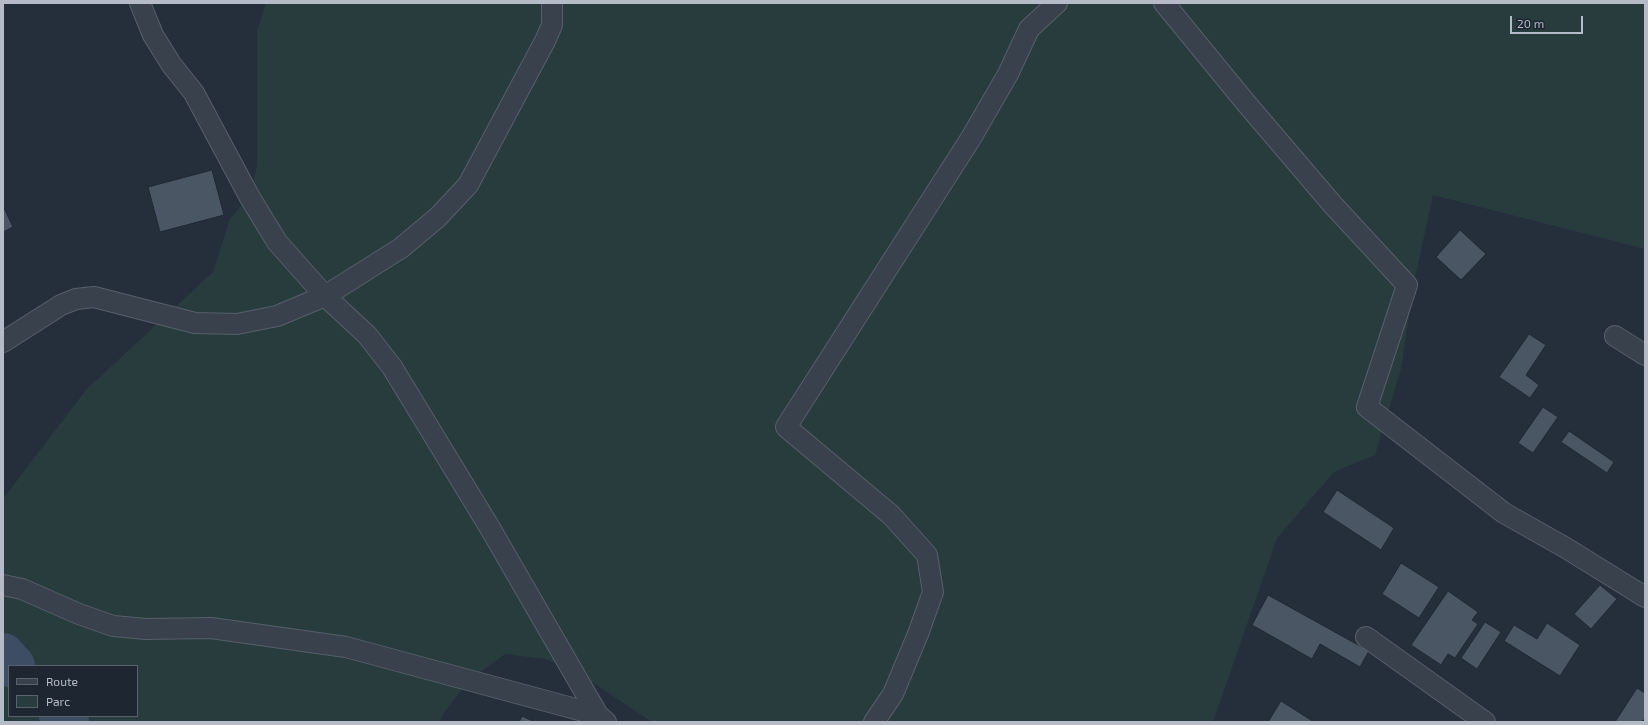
<!DOCTYPE html>
<style>
body{margin:0}
#map{position:relative;width:1648px;height:725px;overflow:hidden;background:#252f3c;font-family:"Exo 2",sans-serif}
canvas{display:block}
.frame{position:absolute;inset:0;border:4px solid #b5bcc7;pointer-events:none}
.legend{position:absolute;left:8px;top:665px;width:130px;height:52px;box-sizing:border-box;background:#1e2631;border:1px solid #5a626d;margin:0;padding:5px 7px;list-style:none;font-size:12px;color:#b5bcc7}
.legend li{display:flex;align-items:center;gap:8px;height:20px}
.legend b{width:20px;border:1px solid #5a626d}
.scale{position:absolute;left:1510px;top:16px;width:73px;height:18px;box-sizing:border-box;border:2px solid #b5bcc7;border-top:0;padding-left:5px;font-size:12px;line-height:14px;white-space:nowrap;color:#b5bcc7;-webkit-text-stroke:3px #1e2631;paint-order:stroke}
</style>
<div id="map">
<canvas width="1648" height="725"></canvas>
<div class="frame"></div>
<ul class="legend">
<li><b style="height:5px;background:#39414c"></b>Route</li>
<li><b style="height:11px;background:#283c3e"></b>Parc</li>
</ul>
<div class="scale">20 m</div>
</div>
<script>
const g = document.querySelector('canvas').getContext('2d');
g.lineJoin = 'round';
function fill(path, color) { g.fillStyle = color; g.fill(path, 'evenodd'); }
const shape = rows => new Path2D(rows.map(r => 'M' + r).join(''));
function stroke(path, color, width, dash) { g.strokeStyle = color; g.lineWidth = width; g.lineCap = dash ? 'butt' : 'round'; g.setLineDash(dash || []); g.stroke(path); }
fill(shape([
 [266,3,1645,3,1645,249,1433,195,1413,287,1401,369,1375,455,1334,472,1277,538,1213,722,652,722,586,678,546,659,505,654,469,680,443,714,440,722,3,722,3,499,86,390,213,272,230,219,249,196,257,167,257,31],
 [9,666,137,666,137,716,9,716]
]), '#283c3e');
stroke(shape([
 [3,655,13,666],
 [61,716,67,722]
]), '#3c4d64', 44);
const building = shape([
 [212,170,224,215,160,232,148,187,212,170],
 [3,206,13,227,3,232,3,206],
 [1460,230,1486,254,1461,280,1436,257,1460,230],
 [1529,334,1546,345,1526,375,1539,385,1530,398,1499,377,1529,334],
 [1543,407,1558,417,1533,453,1518,443,1543,407],
 [1569,431,1614,462,1607,473,1561,442,1569,431],
 [1337,490,1394,528,1381,550,1323,512,1337,490],
 [1401,563,1439,587,1419,618,1382,594,1401,563],
 [1600,585,1617,599,1591,629,1574,614,1600,585],
 [1448,591,1478,612,1472,620,1478,624,1455,658,1448,654,1441,665,1411,645,1448,591],
 [1268,595,1369,651,1360,667,1320,644,1312,659,1252,625,1268,595],
 [1485,622,1501,632,1477,669,1461,658,1485,622],
 [1547,623,1580,645,1560,676,1504,641,1514,625,1537,639,1547,623],
 [1637,688,1645,693,1645,719,1641,722,1615,722,1637,688],
 [1281,701,1314,722,1268,722,1281,701],
 [522,716,535,722,519,722,522,716]
]);
fill(building, '#4b5664');
stroke(building, '#202833', 1);
const minor = shape([
 [140,3,153,35,171,64,194,93,249,196,277,242,325,296,367,335,392,367,490,528,598,715,606,722],
 [1164,3,1246,103,1333,205,1407,285,1367,407,1504,513,1566,548,1645,597],
 [1615,336,1645,355],
 [3,342,61,305,76,299,94,297,195,323,237,324,277,316,325,296,401,248,438,217,468,185,545,41,552,25,552,3],
 [3,585,22,589,79,614,113,626,146,629,211,628,346,647,598,715],
 [1366,637,1485,722],
 [874,722,893,694,918,634,933,592,927,555,891,515,786,427,971,138,1008,74,1029,29,1057,3]
]);
stroke(minor, '#575f6a', 22);
stroke(minor, '#39414c', 20);
</script>
